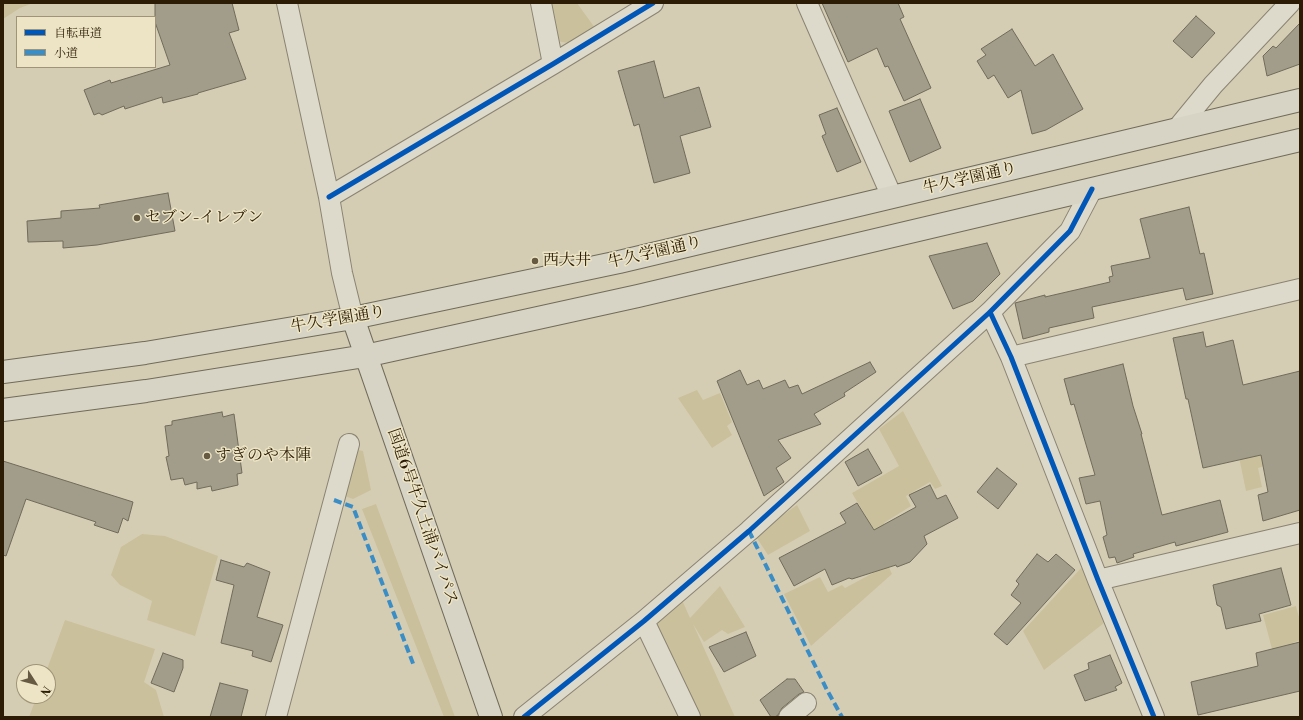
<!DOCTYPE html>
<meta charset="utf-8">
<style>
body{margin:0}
#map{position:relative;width:1303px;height:720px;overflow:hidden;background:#d4cdb3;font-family:"Libre Bodoni","Noto Serif JP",serif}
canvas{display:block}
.frame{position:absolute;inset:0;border:4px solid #2c1c05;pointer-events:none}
.legend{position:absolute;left:16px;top:16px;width:140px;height:52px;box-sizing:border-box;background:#ece4c4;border:1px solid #9f9478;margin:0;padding:5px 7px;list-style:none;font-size:12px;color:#2c1c05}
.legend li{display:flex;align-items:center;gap:8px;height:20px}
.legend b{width:20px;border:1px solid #9f9478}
.north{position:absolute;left:16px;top:664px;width:40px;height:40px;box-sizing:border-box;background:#ece4c4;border:1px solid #9f9478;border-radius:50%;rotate:126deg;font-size:11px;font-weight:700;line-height:16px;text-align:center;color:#2c1c05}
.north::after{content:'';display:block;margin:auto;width:14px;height:18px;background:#675a42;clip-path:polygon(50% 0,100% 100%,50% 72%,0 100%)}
</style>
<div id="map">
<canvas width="1303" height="720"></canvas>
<div class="frame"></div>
<ul class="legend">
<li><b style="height:5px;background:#0057b8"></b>自転車道</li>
<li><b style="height:5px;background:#3b8dc5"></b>小道</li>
</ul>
<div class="north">N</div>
</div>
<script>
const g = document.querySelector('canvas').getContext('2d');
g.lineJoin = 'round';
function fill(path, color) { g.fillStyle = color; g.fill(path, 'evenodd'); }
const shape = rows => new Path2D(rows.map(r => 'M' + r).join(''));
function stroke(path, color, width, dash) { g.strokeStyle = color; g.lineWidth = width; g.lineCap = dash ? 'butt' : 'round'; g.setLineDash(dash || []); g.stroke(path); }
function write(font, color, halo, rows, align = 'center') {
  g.font = font + ' "Libre Bodoni","Noto Serif JP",serif'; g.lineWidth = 3; g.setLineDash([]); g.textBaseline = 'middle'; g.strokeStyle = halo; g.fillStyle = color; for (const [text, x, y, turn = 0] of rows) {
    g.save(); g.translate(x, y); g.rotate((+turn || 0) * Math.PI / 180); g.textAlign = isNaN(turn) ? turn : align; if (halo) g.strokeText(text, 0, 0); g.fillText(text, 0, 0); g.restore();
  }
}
fill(shape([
 [3,3,33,3,20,8,3,19],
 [552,3,577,3,595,28,568,43,557,41],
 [1250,389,1265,466,1258,468,1262,487,1246,491,1226,394],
 [697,390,703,400,720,393,732,422,727,426,732,435,712,448,678,398],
 [903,411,942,486,935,489,930,482,906,496,911,506,884,523,897,548,889,555,852,493,899,466,879,429],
 [358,450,363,451,371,490,353,499,345,496],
 [376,504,455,717,444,717,362,509],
 [797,505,810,531,768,555,755,535],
 [142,534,165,536,218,556,195,636,147,620,152,601,120,585,111,575,121,547],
 [888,565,892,574,811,646,784,594,820,577,828,592,842,585,845,588],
 [1082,567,1104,623,1044,670,1023,631],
 [720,586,745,627,728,634,722,630,704,642,693,624,735,717,695,717,658,638,658,619,682,600,690,618],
 [1296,606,1300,621,1300,640,1293,643,1297,658,1276,664,1263,615],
 [65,620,155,649,144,682,156,690,164,717,29,717,37,696,48,696,48,672,46,672]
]), '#cbc09c');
const building = shape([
 [155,3,232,3,239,30,229,33,246,79,198,93,198,94,163,103,162,97,125,109,124,106,102,115,99,113,94,115,84,90,110,80,111,83,170,65,155,22,155,3],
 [822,3,898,3,904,17,900,19,931,88,904,101,888,66,885,67,877,48,848,62,822,3],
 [1196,16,1215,33,1192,58,1173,41,1196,16],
 [1300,23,1300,64,1267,76,1263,56,1273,46,1276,48,1300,23],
 [1012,29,1035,66,1053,54,1083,109,1046,130,1032,134,1021,90,1008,98,994,75,988,79,977,61,986,55,981,49,1012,29],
 [654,61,664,98,699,87,711,127,680,136,690,173,654,183,639,124,634,126,618,71,654,61],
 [920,99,941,148,910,162,889,111,920,99],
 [837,108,861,162,837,172,822,136,826,134,819,115,837,108],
 [168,193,175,231,97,245,63,248,63,241,28,242,27,221,61,218,61,211,100,208,99,205,168,193],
 [1189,207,1200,254,1204,253,1213,294,1186,300,1183,288,1092,307,1094,318,1049,328,1049,332,1023,339,1015,303,1045,295,1045,297,1110,282,1109,277,1113,276,1111,266,1150,258,1140,219,1189,207],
 [987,243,1000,274,973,301,953,309,929,256,987,243],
 [1203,332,1206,347,1233,340,1243,385,1300,371,1300,510,1263,521,1258,495,1268,492,1261,455,1203,468,1188,399,1186,399,1173,338,1203,332],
 [870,362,876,372,844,393,845,396,814,414,821,424,778,440,791,458,776,468,784,482,764,496,717,381,740,370,747,385,759,380,763,389,785,380,789,388,798,385,802,394,870,362],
 [1123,364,1133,406,1142,434,1141,434,1162,515,1220,500,1228,532,1176,546,1175,542,1133,554,1134,557,1117,563,1115,557,1109,558,1103,537,1107,535,1100,501,1086,504,1079,478,1095,475,1074,404,1071,405,1064,379,1123,364],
 [222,412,223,417,234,414,242,473,237,474,238,485,212,491,211,486,197,489,197,482,185,485,183,478,171,480,166,457,169,456,165,426,172,425,172,421,222,412],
 [868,449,882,473,858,486,845,462,868,449],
 [3,461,133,502,128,521,123,518,118,533,94,525,96,522,26,499,6,556,3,555,3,461],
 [997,468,1017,484,998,509,977,492,997,468],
 [930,485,937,499,946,495,958,518,924,536,927,544,910,562,897,567,896,565,852,579,849,578,832,585,825,569,794,586,779,558,846,523,840,513,857,503,874,530,916,507,909,495,930,485],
 [1037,554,1048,562,1056,554,1075,570,1007,645,994,634,1021,603,1011,595,1019,584,1016,581,1037,554],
 [221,560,244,567,247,563,270,572,257,617,283,625,271,662,252,656,253,651,221,643,234,585,216,580,221,560],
 [1281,568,1291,605,1259,614,1261,621,1226,629,1221,607,1217,605,1213,585,1281,568],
 [746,632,756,656,724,672,709,647,746,632],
 [1300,642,1300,691,1198,715,1191,682,1258,666,1256,653,1300,642],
 [163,653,183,660,183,668,174,692,151,683,163,653],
 [1110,655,1122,683,1115,687,1117,690,1085,701,1074,675,1089,669,1088,663,1110,655],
 [787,679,795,679,804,692,799,694,782,708,778,715,775,717,771,717,760,700,787,679],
 [220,683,248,690,241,717,210,717,220,683]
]);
fill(building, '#a29d8a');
stroke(building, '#706b5a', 1);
const street = shape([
 [287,3,329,197,342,273,353,318],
 [541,3,553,64],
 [807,3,892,197],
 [1176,130,1213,85,1290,3],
 [329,197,553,64,653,3],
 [990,312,1011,357,1098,580,1154,717],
 [1011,357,1300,289],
 [1098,580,1300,533],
 [644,621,690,717],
 [276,717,349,444],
 [524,717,644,621,749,531,990,312,1070,231,1092,189],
 [789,717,806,703]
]);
const highway = shape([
 [353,318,491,717],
 [3,372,145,353,353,318,619,262,1300,100],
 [3,410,146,391,365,356,638,296,1300,140]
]);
stroke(street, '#898372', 22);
stroke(highway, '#706b5a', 24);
stroke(street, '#dddacc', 20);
stroke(highway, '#d7d4c5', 22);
stroke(shape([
 [334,500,353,507,414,666],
 [749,531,827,690,842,717]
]), '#3b8dc5', 4, [8, 4]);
stroke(shape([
 [329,197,553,64,653,3],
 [990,312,1011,357,1098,580,1154,717],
 [524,717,644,621,749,531,990,312,1070,231,1092,189]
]), '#0057b8', 5);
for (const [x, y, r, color] of [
 [137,218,4,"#675a42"],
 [535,261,4,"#675a42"],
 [207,456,4,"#675a42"]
]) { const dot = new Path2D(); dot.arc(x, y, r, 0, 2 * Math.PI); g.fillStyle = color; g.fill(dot); stroke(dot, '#ece4c4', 1.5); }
write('16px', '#2c1c05', '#ece4c4', [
 ["牛久学園通り",970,179,-13],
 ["牛久学園通り",655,253,-13],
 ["牛久学園通り",338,320,-10],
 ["国道6号牛久土浦バイパス",422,517,71]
]);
write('16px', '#2c1c05', '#ece4c4', [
 ["セブン-イレブン",145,218],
 ["西大井",543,261],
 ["すぎのや本陣",215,456]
], 'left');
</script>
